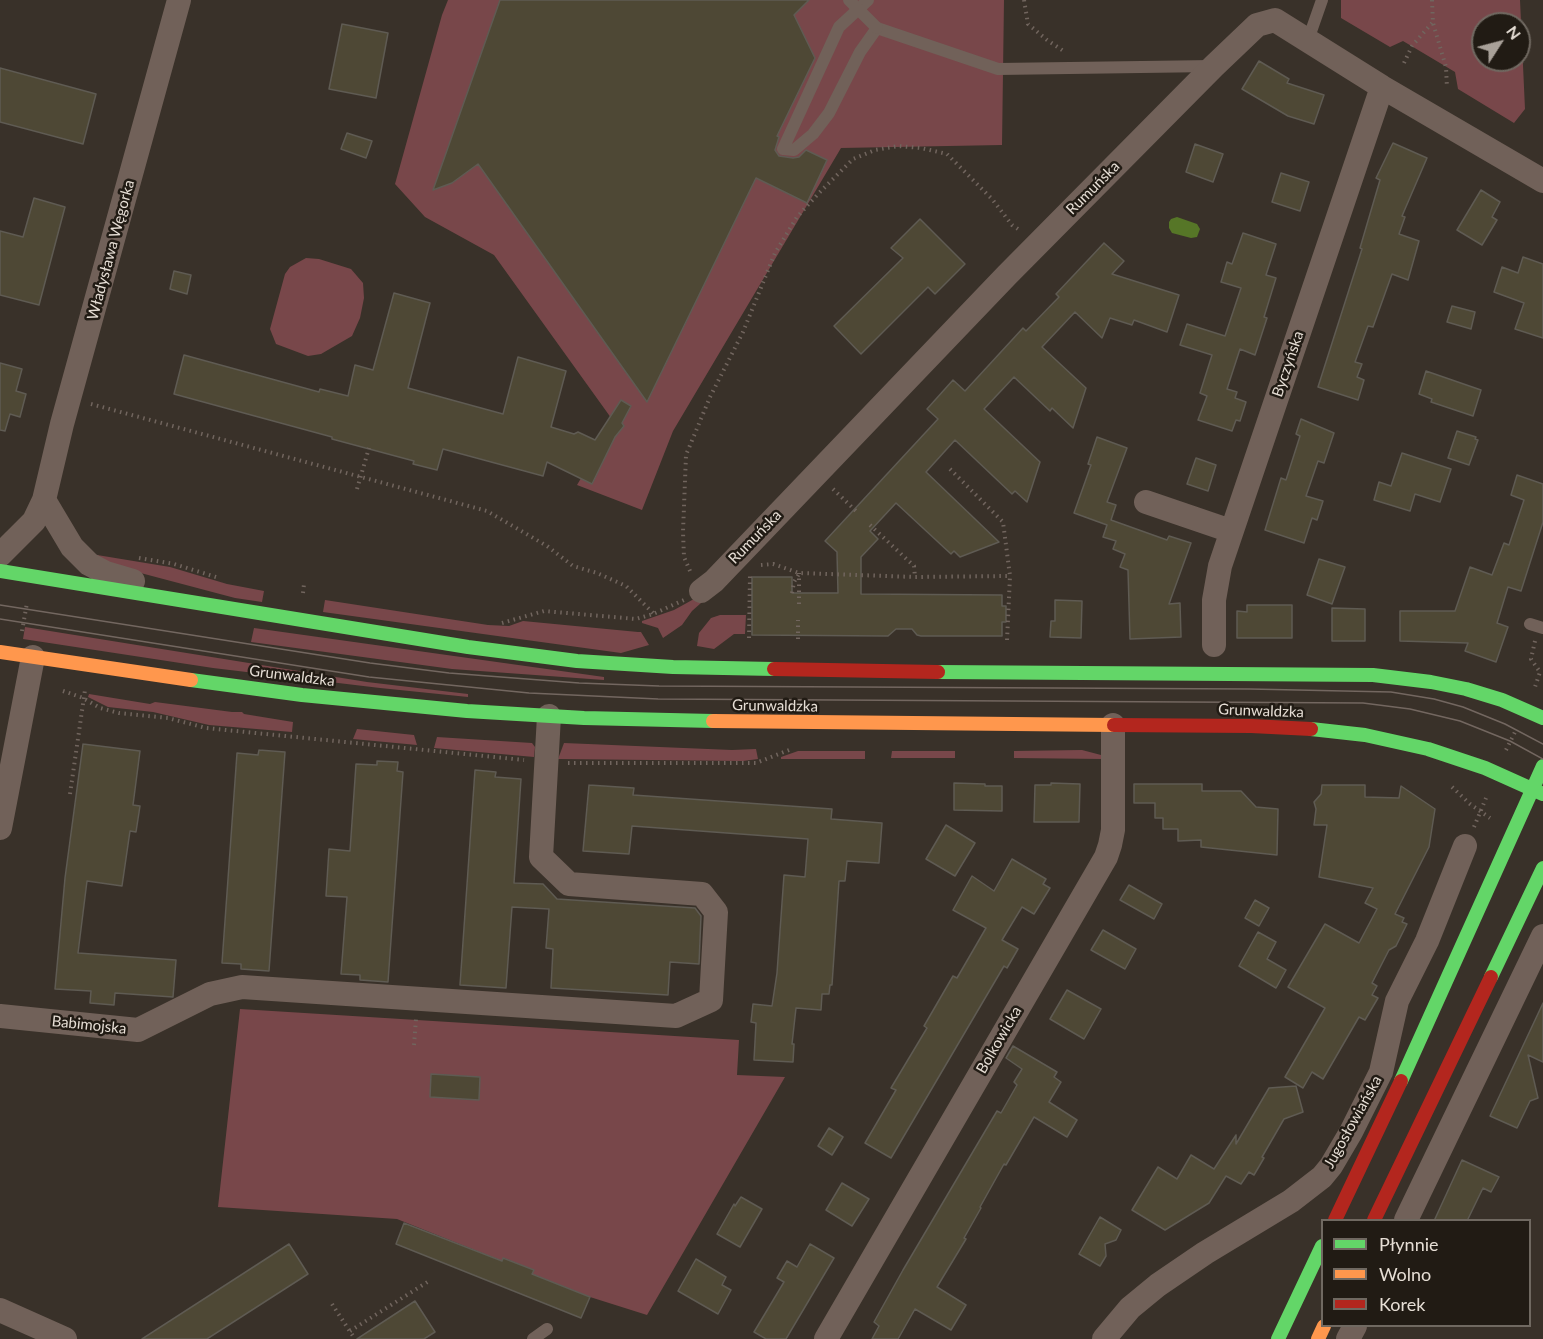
<!DOCTYPE html>
<meta charset="utf-8">
<style>
body{margin:0}
#map{position:relative;width:1543px;height:1339px;overflow:hidden;background:#393129;font-family:Lato,sans-serif}
canvas{display:block}
.legend{position:absolute;left:1321px;top:1219px;width:210px;height:108px;box-sizing:border-box;background:#211b14;border:2px solid #706961;margin:0;padding:8px 10px;list-style:none;font-size:18px;color:#e6ded5}
.legend li{display:flex;align-items:center;gap:12px;height:30px}
.legend b{width:30px;border:2px solid #706961}
.north{position:absolute;left:1471px;top:12px;width:60px;height:60px;box-sizing:border-box;background:#211b14;border:2px solid #706961;border-radius:50%;rotate:54deg;font-size:16px;font-weight:700;line-height:24px;text-align:center;color:#e6ded5}
.north::after{content:'';display:block;margin:auto;width:21px;height:27px;background:#a9a199;clip-path:polygon(50% 0,100% 100%,50% 72%,0 100%)}
</style>
<div id="map">
<canvas width="1543" height="1339"></canvas>
<ul class="legend">
<li><b style="height:8px;background:#63d668"></b>Płynnie</li>
<li><b style="height:8px;background:#ff974d"></b>Wolno</li>
<li><b style="height:8px;background:#b3261e"></b>Korek</li>
</ul>
<div class="north">N</div>
</div>
<script>
const g = document.querySelector('canvas').getContext('2d');
g.lineJoin = 'round';
function fill(path, color) { g.fillStyle = color; g.fill(path, 'evenodd'); }
const shape = rows => new Path2D(rows.map(r => 'M' + r).join(''));
function stroke(path, color, width, dash) { g.strokeStyle = color; g.lineWidth = width; g.lineCap = dash ? 'butt' : 'round'; g.setLineDash(dash || []); g.stroke(path); }
function write(font, color, halo, rows, align = 'center') {
  g.font = font + ' Lato,sans-serif'; g.lineWidth = 5; g.setLineDash([]); g.textBaseline = 'middle'; g.strokeStyle = halo; g.fillStyle = color; for (const [text, x, y, turn = 0] of rows) {
    g.save(); g.translate(x, y); g.rotate((+turn || 0) * Math.PI / 180); g.textAlign = isNaN(turn) ? turn : align; if (halo) g.strokeText(text, 0, 0); g.fillText(text, 0, 0); g.restore();
  }
}
fill(shape([
 [448,0,1004,0,1002,145,841,148,673,431,642,510,577,485,614,422,494,255,425,217,395,184,442,15],
 [1341,0,1520,0,1525,109,1514,123,1458,89,1455,72,1403,41,1390,47,1341,18],
 [1483,24,1519,24,1519,60,1483,60],
 [306,258,319,259,351,269,363,283,364,298,360,318,352,336,321,354,308,356,276,344,270,329,285,274,290,267],
 [91,554,170,567,227,584,264,591,262,602,235,598,118,567],
 [703,594,701,603,692,611,682,625,663,638,658,628,642,623,642,621,674,610],
 [325,600,488,625,509,626,523,621,638,632,641,632,649,645,621,653,323,612],
 [720,615,746,615,745,634,734,634,714,649,697,646,699,633,711,618],
 [25,627,367,682,468,694,468,697,380,688,213,668,23,639],
 [254,628,604,677,604,680,452,669,251,642],
 [89,694,150,704,155,702,232,712,242,712,244,714,293,722,292,732,209,725,153,712,108,707,88,697],
 [357,729,414,735,417,745,353,739],
 [437,737,532,743,535,747,534,757,434,748],
 [564,743,732,750,756,749,758,759,743,761,558,759],
 [1082,750,1101,755,1103,759,1014,758,1014,751],
 [798,751,865,751,865,759,781,759,781,757],
 [892,751,955,751,955,758,891,758],
 [240,1009,739,1040,737,1075,785,1077,647,1315,590,1297,532,1274,533,1270,504,1258,502,1261,397,1219,218,1207]
]), '#78474a');
fill(shape([
 [1177,217,1197,224,1200,229,1197,237,1191,238,1172,233,1169,228,1169,222,1171,219]
]), '#567627');
const building = shape([
 [500,0,809,0,794,15,815,58,777,136,779,137,775,150,779,156,793,158,799,157,806,150,827,160,807,203,756,178,647,402,478,164,452,183,433,190,500,0],
 [342,24,388,33,376,98,329,89,342,24],
 [1259,61,1289,79,1287,83,1324,95,1314,124,1288,116,1242,89,1259,61],
 [0,68,96,94,83,144,0,122,0,68],
 [347,133,372,141,366,158,341,149,347,133],
 [1393,143,1427,158,1402,216,1405,217,1399,234,1419,241,1408,280,1392,274,1373,327,1368,326,1355,362,1362,364,1357,377,1364,380,1358,400,1318,387,1362,249,1360,248,1380,180,1376,178,1393,143],
 [1195,144,1223,154,1213,182,1186,172,1195,144],
 [1281,173,1309,182,1300,211,1272,202,1281,173],
 [1481,190,1500,202,1492,217,1497,220,1482,245,1457,230,1481,190],
 [34,198,65,207,39,305,0,295,0,231,23,237,34,198],
 [920,219,965,264,935,294,928,287,861,354,834,326,903,258,891,248,920,219],
 [1243,233,1276,244,1266,275,1276,278,1264,317,1267,318,1255,355,1240,349,1227,389,1237,392,1235,398,1246,402,1240,421,1236,420,1232,431,1198,420,1207,396,1200,393,1212,355,1180,345,1187,324,1225,336,1241,288,1221,282,1227,262,1232,264,1243,233],
 [1104,243,1124,261,1112,274,1179,295,1167,332,1134,320,1132,325,1110,318,1102,338,1075,312,1042,347,1086,388,1073,428,1052,408,1050,411,1014,377,984,409,1040,462,1027,502,1015,491,1012,494,955,440,926,472,999,542,960,557,954,551,951,554,896,503,870,531,878,539,861,557,861,594,1002,595,1002,606,1006,606,1006,622,1002,622,1002,636,921,636,917,635,912,629,896,629,888,636,752,635,752,577,792,577,792,593,838,593,837,552,825,541,938,419,927,409,953,380,965,391,1023,328,1026,331,1059,297,1056,294,1104,243],
 [1523,257,1543,264,1543,338,1515,329,1524,303,1494,292,1502,267,1518,273,1523,257],
 [174,271,191,275,187,294,170,289,174,271],
 [394,293,430,303,408,388,503,414,518,357,566,371,551,427,574,434,578,432,595,440,621,400,631,406,622,423,624,426,615,437,592,484,547,462,543,476,443,449,437,470,413,464,414,461,332,439,332,437,174,394,184,355,319,392,320,389,348,396,355,365,373,370,394,293],
 [1452,306,1475,312,1471,329,1447,322,1452,306],
 [0,363,22,369,16,391,26,394,20,417,10,414,5,431,0,430,0,363],
 [1426,371,1481,390,1473,416,1431,402,1432,399,1419,394,1426,371],
 [1301,419,1334,433,1324,463,1318,461,1306,496,1323,501,1317,520,1312,518,1304,543,1265,530,1281,478,1286,480,1300,436,1296,434,1301,419],
 [1457,431,1476,437,1475,439,1478,440,1469,465,1448,458,1457,431],
 [1097,437,1127,448,1107,502,1116,505,1111,520,1167,540,1169,536,1191,543,1169,604,1180,603,1181,637,1130,639,1128,570,1120,567,1125,554,1113,549,1116,541,1103,537,1107,525,1074,513,1091,465,1088,464,1097,437],
 [1402,453,1451,469,1440,502,1415,494,1410,511,1374,500,1379,482,1391,486,1402,453],
 [1196,458,1216,465,1208,491,1187,484,1196,458],
 [1517,475,1543,484,1543,522,1521,591,1508,587,1497,623,1508,627,1496,662,1465,651,1468,643,1400,641,1400,611,1455,611,1470,567,1492,575,1504,543,1509,545,1524,500,1511,495,1517,475],
 [1319,559,1345,567,1332,604,1307,595,1319,559],
 [1055,600,1082,601,1081,638,1050,637,1051,621,1055,621,1055,600],
 [1247,605,1292,605,1292,638,1237,638,1237,611,1247,612,1247,605],
 [1332,608,1365,609,1365,641,1332,641,1332,608],
 [83,744,140,751,133,805,140,806,136,832,130,831,122,886,87,881,78,953,176,960,173,997,115,993,114,1005,90,1003,91,991,55,989,65,878,83,744],
 [259,750,285,752,269,971,241,969,241,964,222,963,237,753,258,755,259,750],
 [377,761,398,762,397,771,403,772,388,982,360,980,360,975,341,974,347,897,326,896,329,849,350,851,356,764,377,765,377,761],
 [475,770,496,772,495,777,521,779,514,883,543,884,557,899,695,908,701,916,699,964,670,962,668,995,551,988,553,949,546,948,549,909,512,907,506,988,460,985,475,770],
 [954,783,985,784,985,786,1002,786,1002,811,954,810,954,783],
 [1051,783,1080,784,1079,822,1034,822,1035,785,1051,785,1051,783],
 [1134,784,1202,784,1202,791,1241,791,1256,807,1278,809,1277,855,1201,847,1201,840,1178,841,1178,829,1163,829,1163,818,1155,818,1155,803,1134,803,1134,784],
 [589,785,634,788,633,795,832,809,831,819,882,823,879,863,847,861,845,881,839,881,832,985,830,985,829,994,822,994,821,1010,796,1008,792,1044,794,1044,793,1062,754,1060,756,1023,751,1022,753,1004,772,1006,777,973,784,875,805,877,808,839,632,826,629,854,583,851,589,785],
 [1322,785,1365,785,1365,797,1399,798,1401,786,1435,809,1429,847,1395,914,1404,918,1402,922,1407,924,1396,946,1389,950,1372,983,1377,986,1372,995,1378,998,1365,1020,1359,1017,1323,1079,1312,1072,1303,1088,1285,1077,1325,1008,1288,987,1325,924,1359,943,1377,909,1365,903,1373,888,1319,877,1327,825,1314,825,1316,809,1314,802,1321,794,1322,785],
 [946,825,975,843,955,876,926,859,946,825],
 [1012,859,1046,879,1043,884,1050,888,1034,914,1022,907,1002,940,1018,949,1007,968,1004,966,891,1158,865,1143,896,1090,891,1088,927,1028,924,1026,953,976,957,978,986,928,953,910,972,876,994,891,1012,859],
 [1129,885,1162,904,1154,919,1120,900,1129,885],
 [1255,900,1269,908,1259,926,1245,918,1255,900],
 [1103,930,1136,949,1125,969,1091,950,1103,930],
 [1258,932,1276,942,1267,959,1286,970,1276,988,1239,966,1258,932],
 [1067,990,1101,1009,1084,1039,1050,1019,1067,990],
 [1543,1003,1543,1062,1528,1055,1538,1098,1530,1101,1517,1128,1490,1116,1543,1003],
 [1013,1046,1057,1072,1054,1077,1061,1082,1049,1102,1077,1120,1067,1137,1034,1117,1006,1165,1004,1164,980,1207,981,1208,964,1238,966,1239,937,1287,966,1305,951,1330,915,1309,898,1339,872,1339,879,1326,874,1322,903,1270,997,1111,1001,1113,1017,1085,1014,1082,1022,1069,1006,1058,1013,1046],
 [431,1074,480,1077,479,1100,430,1097,431,1074],
 [1296,1086,1303,1112,1284,1119,1262,1157,1264,1158,1254,1175,1249,1172,1241,1184,1226,1176,1209,1203,1165,1230,1132,1210,1158,1167,1177,1179,1191,1155,1214,1169,1236,1135,1236,1144,1269,1088,1296,1086],
 [829,1128,843,1137,832,1155,818,1146,829,1128],
 [1462,1160,1499,1177,1491,1192,1483,1188,1467,1221,1434,1221,1462,1160],
 [842,1183,869,1199,852,1226,826,1210,842,1183],
 [741,1197,762,1209,740,1247,717,1234,734,1204,735,1206,741,1197],
 [1100,1217,1121,1230,1116,1240,1105,1244,1106,1256,1100,1266,1079,1254,1100,1217],
 [404,1223,502,1261,503,1258,534,1270,532,1274,590,1297,581,1318,396,1244,404,1223],
 [289,1244,308,1274,207,1339,142,1339,289,1244],
 [810,1244,834,1258,786,1339,766,1339,754,1332,784,1282,777,1278,787,1261,797,1267,810,1244],
 [696,1259,726,1277,722,1285,731,1290,718,1314,678,1291,696,1259],
 [415,1301,435,1332,424,1339,357,1339,415,1301]
]);
fill(building, '#4e4835');
stroke(building, '#5f5b53', 1.5);
stroke(shape([
 [1024,0,1028,24,1047,40,1065,52],
 [1432,0,1433,23,1446,67,1447,88],
 [1404,63,1412,46,1432,23],
 [91,404,487,511,547,546,573,566,597,573,626,586,653,613],
 [950,469,1003,522,1010,576,1007,641],
 [357,489,369,448],
 [833,489,857,512],
 [870,525,914,566,915,577],
 [139,558,174,564,216,577],
 [761,565,773,564,799,573,915,577,1010,576],
 [690,571,684,557,683,532,686,455,710,397,743,332,775,253,797,217,818,194,853,159,875,150,898,146,921,148,947,154,992,199,1012,225,1021,231],
 [303,593,304,584],
 [792,593,794,582,799,574],
 [799,604,799,573],
 [502,623,544,611,636,619,653,614,684,600],
 [22,631,27,603],
 [749,638,750,575],
 [798,639,798,620],
 [1535,641,1531,659,1540,672,1535,687],
 [63,691,83,698,100,708,119,713,168,718,206,728,524,760],
 [1506,750,1515,732],
 [568,763,756,763,789,750],
 [1452,787,1470,804,1490,818],
 [70,794,85,690],
 [1474,827,1486,798],
 [414,1045,416,1019],
 [332,1304,355,1339],
 [350,1331,429,1281]
]), '#71655e', 4, [1.5, 4.5]);
stroke(shape([
 [868,0,839,27,783,149,794,150,813,134,829,113,860,52,877,28,998,69,1213,66],
 [1308,40,1322,0],
 [1530,624,1543,628],
 [533,1339,547,1329]
]), '#716159', 12);
stroke(shape([
 [44,500,72,547,89,564,106,573,133,581],
 [1146,502,1231,531],
 [0,555,34,521,44,500,62,424,179,0],
 [701,591,714,581,1007,275,1214,66,1257,25,1275,20,1382,87,1543,181],
 [1214,645,1214,600,1220,566,1382,87],
 [0,828,33,657],
 [0,1016,138,1030,210,994,242,987,676,1016,711,1000,716,912,702,894,569,884,541,857,549,716],
 [1406,1220,1543,936],
 [0,1310,65,1339],
 [826,1339,1106,857,1110,845,1113,830,1113,725],
 [1104,1339,1130,1308,1158,1285,1205,1253,1291,1201,1322,1177,1331,1166,1351,1132,1381,1072,1397,1001,1427,941,1465,846],
 [1348,1339,1355,1326]
]), '#716159', 24);
stroke(shape([
 [0,571,468,647,577,661,673,667,774,669],
 [938,672,1373,675,1431,682,1466,689,1502,700,1543,718],
 [191,680,302,695,467,711,584,718,713,721],
 [1311,729,1365,735,1428,749,1485,768,1543,794],
 [1491,977,1543,868],
 [1401,1081,1543,766],
 [1278,1339,1322,1246]
]), '#63d668', 14);
stroke(shape([
 [0,652,191,680],
 [713,721,1114,725],
 [1318,1339,1324,1326]
]), '#ff974d', 14);
stroke(shape([
 [774,669,938,672],
 [1114,725,1251,726,1311,729],
 [1335,1220,1401,1081],
 [1374,1220,1491,977]
]), '#b3261e', 14);
stroke(shape([
 [0,605,370,663,449,673,579,683,659,686,1250,689,1391,692,1434,699,1463,707,1505,724,1543,744],
 [0,619,369,677,529,693,658,699,1363,703,1410,709,1460,721,1510,741,1543,759]
]), '#736760', 1.5);
stroke(shape([
 [849,0,877,28]
]), '#716159', 12);
write('15px', '#e6ded5', '#211b14', [
 ["Rumuńska",1093,188,-45],
 ["Władysława Węgorka",111,250,-75],
 ["Byczyńska",1288,364,-71],
 ["Rumuńska",755,537,-46],
 ["Grunwaldzka",292,676,7],
 ["Grunwaldzka",775,706,1],
 ["Grunwaldzka",1261,711,2],
 ["Babimojska",89,1025,6],
 ["Bolkowicka",999,1040,-60],
 ["Jugosłowiańska",1353,1122,-61]
]);
</script>
